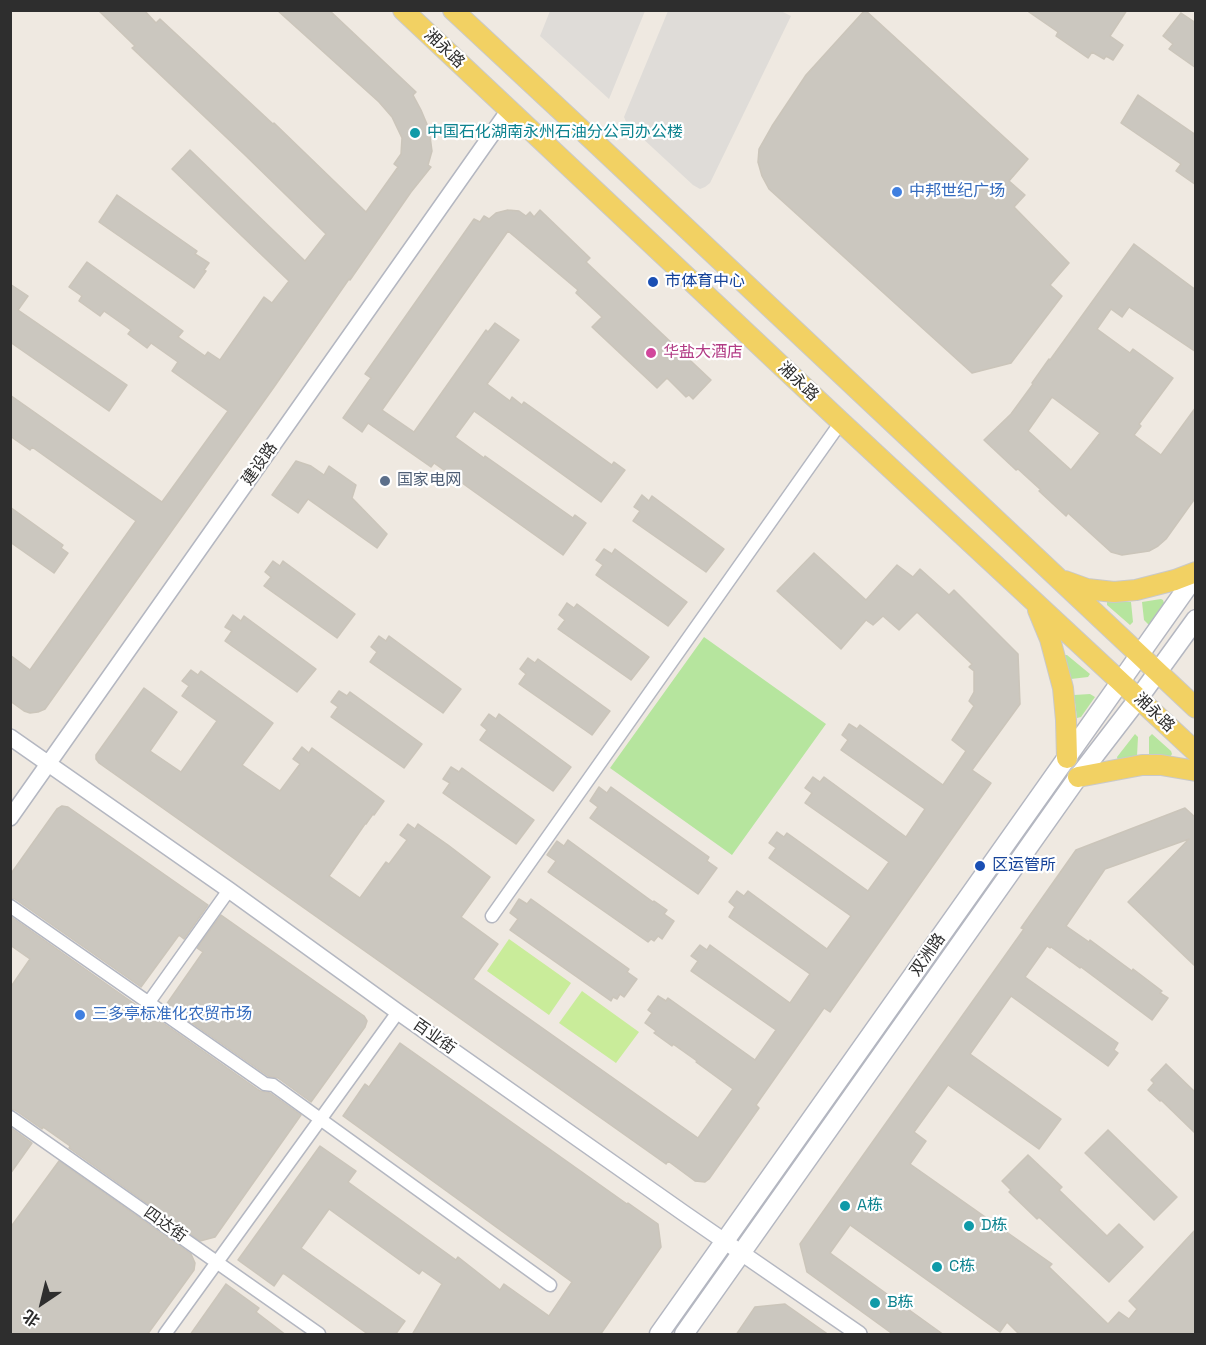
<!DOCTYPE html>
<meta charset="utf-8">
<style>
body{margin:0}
#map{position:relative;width:1206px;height:1345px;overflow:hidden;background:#efe9e1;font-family:"Space Grotesk","Noto Sans SC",sans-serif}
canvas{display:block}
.frame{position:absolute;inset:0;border:12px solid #2e2e2e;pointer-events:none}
.north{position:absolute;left:12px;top:1273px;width:60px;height:60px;-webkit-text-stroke:4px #fff;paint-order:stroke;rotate:215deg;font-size:16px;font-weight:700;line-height:24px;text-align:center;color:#2e2e2e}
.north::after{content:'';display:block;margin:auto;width:21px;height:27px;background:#2e2e2e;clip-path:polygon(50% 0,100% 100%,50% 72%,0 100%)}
</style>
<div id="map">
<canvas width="1206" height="1345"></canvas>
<div class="frame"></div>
<div class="north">北</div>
</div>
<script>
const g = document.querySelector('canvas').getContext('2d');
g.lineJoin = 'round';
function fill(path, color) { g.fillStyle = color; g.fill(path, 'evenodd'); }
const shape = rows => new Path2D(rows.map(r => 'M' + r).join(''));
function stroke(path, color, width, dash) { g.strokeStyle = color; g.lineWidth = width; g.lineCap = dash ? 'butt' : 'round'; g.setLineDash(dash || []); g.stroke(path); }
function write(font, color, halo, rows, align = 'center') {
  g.font = font + ' "Space Grotesk","Noto Sans SC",sans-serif'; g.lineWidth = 4.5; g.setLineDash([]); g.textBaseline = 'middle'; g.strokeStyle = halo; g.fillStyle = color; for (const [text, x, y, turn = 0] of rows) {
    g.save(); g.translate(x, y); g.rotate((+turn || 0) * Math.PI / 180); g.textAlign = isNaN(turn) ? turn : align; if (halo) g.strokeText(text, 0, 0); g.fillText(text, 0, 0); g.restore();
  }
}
fill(shape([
 [1161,599,1163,600,1164,603,1163,606,1149,625,1144,620,1142,602],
 [1107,602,1131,602,1133,622,1130,625,1107,605],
 [704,637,826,724,732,855,610,768],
 [1065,655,1067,655,1090,674,1088,677,1071,679,1064,659],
 [1090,694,1095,697,1081,717,1077,718,1074,695],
 [1135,734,1138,737,1137,756,1118,761,1117,757],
 [1152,734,1171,751,1172,754,1170,757,1149,756,1149,737]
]), '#b6e59e');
fill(shape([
 [509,939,571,983,549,1015,487,971],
 [582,991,639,1032,616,1063,559,1023]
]), '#c9ec9a');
fill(shape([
 [779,10,791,16,710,183,705,187,700,189,693,185,627,124,624,117,668,11],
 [550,11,645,11,609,99,540,36]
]), '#dfdcd8');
const building = shape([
 [98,10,144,10,156,23,160,19,273,124,274,123,366,212,398,167,394,164,401,154,402,138,392,117,379,102,277,10,329,10,416,92,413,95,421,110,429,129,432,151,428,165,431,167,411,192,350,280,349,279,274,387,45,709,38,712,30,713,24,711,10,701,10,655,30,670,136,521,32,447,30,450,10,436,10,395,162,502,228,411,172,371,178,362,151,343,147,348,128,334,131,330,104,311,100,316,79,301,82,296,69,287,87,262,183,331,178,337,205,356,208,352,220,360,264,297,272,303,289,281,172,169,190,150,305,261,326,234,244,154,132,48,135,46,98,10],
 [865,10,1028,159,1009,181,1025,195,1014,207,1069,263,1050,285,1062,296,1011,363,972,373,769,189,762,176,758,162,759,149,772,126,806,75,865,10],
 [1026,10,1127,10,1110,36,1123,45,1113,60,1106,56,1104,59,1092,52,1088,58,1056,36,1058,32,1026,10],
 [1181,13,1196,23,1196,68,1169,49,1173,44,1163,36,1181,13],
 [1138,95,1196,135,1196,185,1176,171,1181,164,1121,123,1138,95],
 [117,195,197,251,195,254,209,263,204,270,206,271,194,288,99,222,117,195],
 [508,210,519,211,526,216,530,212,534,217,540,210,590,258,586,262,711,380,693,399,689,395,686,397,667,378,657,388,592,327,602,317,576,293,578,290,508,231,382,410,414,432,486,330,488,332,495,323,519,340,487,384,510,401,512,397,522,405,524,402,612,465,614,462,625,470,601,502,474,411,455,437,484,458,485,456,573,518,575,515,586,523,563,555,434,463,431,467,368,423,362,432,343,418,371,378,365,374,474,219,480,222,484,216,489,219,496,213,508,210],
 [1134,244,1196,290,1196,352,1129,307,1122,317,1111,309,1097,329,1130,353,1133,349,1173,378,1139,424,1141,426,1134,435,1161,455,1196,407,1196,497,1166,539,1158,546,1149,551,1122,555,1111,552,1068,513,1066,516,1039,491,1041,490,1018,469,1016,470,984,440,1011,414,1033,384,1032,383,1049,359,1050,360,1134,244],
 [1052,397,1100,433,1071,470,1028,431,1052,397],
 [10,284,28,296,18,310,127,385,109,411,10,342,10,284],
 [296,461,311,466,324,475,329,466,356,485,352,498,387,534,377,548,308,499,298,513,272,495,296,461],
 [642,495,649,501,652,496,724,549,706,572,633,521,640,511,634,507,642,495],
 [10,507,63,545,61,548,68,553,54,573,10,542,10,507],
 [604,549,612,554,615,549,687,602,668,626,596,575,603,565,596,560,604,549],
 [814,553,866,600,897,565,913,577,920,569,949,595,954,590,1018,654,1020,704,972,770,991,783,830,1012,824,1008,756,1105,759,1108,709,1179,705,1182,695,1181,668,1161,666,1164,99,763,96,759,96,755,144,688,177,712,150,751,181,772,217,721,182,696,189,686,182,681,191,670,198,675,201,671,273,723,242,765,280,791,300,764,293,759,302,747,309,753,312,748,384,801,374,815,373,814,366,824,365,824,329,876,360,898,386,862,389,864,407,840,400,835,408,824,415,829,418,824,448,845,490,877,461,917,498,944,473,979,698,1138,733,1089,696,1062,697,1061,673,1044,672,1046,654,1033,656,1031,645,1023,652,1013,648,1010,658,996,666,1001,668,998,755,1060,776,1030,691,971,698,961,691,956,700,945,707,950,710,945,790,1003,810,974,729,917,735,907,729,902,737,891,744,896,748,891,827,949,851,916,769,858,776,848,769,843,777,832,784,837,787,833,868,891,889,862,805,803,812,793,805,788,813,777,820,782,824,777,906,837,925,809,841,750,848,740,842,735,849,724,857,729,860,725,943,785,966,751,952,740,974,706,969,701,974,692,974,671,969,667,972,664,917,612,899,630,883,616,873,625,866,620,841,649,777,591,814,553],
 [273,561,280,566,283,561,355,614,337,638,264,586,271,577,265,572,273,561],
 [567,603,574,608,577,604,649,657,631,680,558,629,565,620,559,615,567,603],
 [233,615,241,621,244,616,316,669,297,692,225,641,232,631,225,627,233,615],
 [379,636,386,641,389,636,461,689,443,713,370,662,377,652,371,647,379,636],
 [528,658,535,663,538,659,610,711,592,735,519,684,526,674,520,669,528,658],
 [339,691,347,696,350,692,422,744,404,768,331,717,338,707,331,702,339,691],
 [489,714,496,719,499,714,571,767,553,791,480,740,487,730,481,725,489,714],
 [451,767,459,772,462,768,534,820,516,844,443,793,450,783,443,779,451,767],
 [599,787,607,793,611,787,709,857,707,861,717,868,698,894,590,818,598,807,590,801,599,787],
 [62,806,68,807,208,905,184,939,179,935,141,987,15,899,10,898,10,875,57,809,62,806],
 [1185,808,1196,818,1196,967,1128,902,1189,839,1105,869,1066,926,1089,942,1090,940,1132,971,1133,969,1162,991,1160,993,1168,998,1152,1020,1081,967,1080,968,1051,947,1050,948,1047,946,1025,977,1118,1043,1114,1050,1118,1053,1108,1066,1011,996,970,1054,1061,1119,1039,1149,948,1085,914,1132,926,1141,910,1164,1052,1264,1049,1267,1108,1324,1119,1312,1129,1319,1137,1309,1129,1301,1196,1229,1196,1335,1020,1335,1007,1322,1000,1332,850,1225,830,1253,944,1335,894,1335,807,1272,800,1244,1024,929,1021,928,1076,850,1185,808],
 [568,840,653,902,654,901,667,910,664,914,674,921,662,939,658,936,654,941,651,939,648,942,548,872,556,861,547,855,557,841,564,846,568,840],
 [519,899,527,904,531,899,629,969,627,972,637,979,624,997,620,994,617,999,613,997,611,1001,510,930,518,919,510,913,519,899],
 [221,915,364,1016,367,1021,365,1027,311,1102,278,1078,268,1076,166,1005,203,952,197,948,221,915],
 [10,916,156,1019,156,1018,260,1091,270,1093,301,1115,215,1237,200,1241,69,1148,70,1146,43,1127,42,1129,15,1110,10,1109,10,988,30,959,10,945,10,916],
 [400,1043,627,1204,628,1203,658,1224,661,1247,600,1335,412,1335,442,1284,422,1270,419,1274,329,1209,301,1248,405,1321,395,1335,369,1335,283,1273,274,1286,238,1260,320,1146,356,1171,348,1182,456,1260,458,1257,500,1290,504,1284,549,1316,572,1282,343,1116,365,1084,369,1087,400,1043],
 [1166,1064,1196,1093,1196,1134,1161,1100,1160,1101,1148,1090,1154,1083,1151,1080,1166,1064],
 [10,1127,32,1143,10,1174,10,1127],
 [1108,1130,1177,1197,1154,1220,1085,1153,1108,1130],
 [1028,1155,1062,1187,1059,1190,1107,1236,1119,1224,1143,1247,1109,1282,1039,1217,1037,1219,1009,1192,1011,1190,1002,1181,1028,1155],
 [59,1161,191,1254,195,1263,194,1270,147,1335,10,1335,10,1228,59,1161],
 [226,1284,259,1308,256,1312,286,1335,190,1335,226,1284],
 [785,1304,829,1335,736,1335,755,1307,785,1304]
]);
fill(building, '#cbc7bf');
stroke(building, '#cbc5ba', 1.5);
const minor = shape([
 [10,906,265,1084,273,1085,550,1285],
 [492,916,841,422],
 [149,1002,229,890],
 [10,1117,319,1334],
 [165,1334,398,1012]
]);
const tertiary = shape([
 [10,737,229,890,398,1012,685,1214,859,1334],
 [10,818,509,110]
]);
const secondary = shape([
 [659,1334,1196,575],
 [684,1334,1078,777,1138,699,1196,619]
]);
const primary = shape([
 [403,10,841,422,1196,752],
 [453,10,600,147,1196,708],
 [1065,581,1087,589,1114,592,1136,590,1175,580,1196,572],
 [1038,610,1050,639,1063,688,1066,720,1067,758],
 [1078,777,1142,765,1161,765,1196,771]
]);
stroke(minor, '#b4b7c1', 15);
stroke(tertiary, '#b4b7c1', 18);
stroke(secondary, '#b4b7c1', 21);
stroke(primary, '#c9c9c9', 22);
stroke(minor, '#fff', 12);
stroke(tertiary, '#fff', 15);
stroke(secondary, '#fff', 18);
stroke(primary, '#f2d163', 20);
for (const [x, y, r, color] of [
 [415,133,6,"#0f9aa8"],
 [897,192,6,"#3f7fe0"],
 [653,282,6,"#1a4fb4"],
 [651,353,6,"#d1479c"],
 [385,481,6,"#5c6f8a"],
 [980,866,6,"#1a4fb4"],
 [80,1015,6,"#3f7fe0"],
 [845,1206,6,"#0f9aa8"],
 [969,1226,6,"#0f9aa8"],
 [937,1267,6,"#0f9aa8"],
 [875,1303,6,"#0f9aa8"]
]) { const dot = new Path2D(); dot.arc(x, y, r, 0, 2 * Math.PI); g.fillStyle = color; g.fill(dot); stroke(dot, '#fff', 2); }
write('16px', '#2e2e2e', '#fff', [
 ["湘永路",444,49,43],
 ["湘永路",798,382,43],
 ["建设路",260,464,-55],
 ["湘永路",1154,713,43],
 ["双洲路",928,955,-55],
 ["百业街",434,1037,35],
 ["四达街",165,1225,35]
]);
write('16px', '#0d838f', '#fff', [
 ["中国石化湖南永州石油分公司办公楼",427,133],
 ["A栋",857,1206],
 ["D栋",981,1226],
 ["C栋",949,1267],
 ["B栋",887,1303]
], 'left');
write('16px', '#366cbe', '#fff', [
 ["中邦世纪广场",909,192],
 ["三多亭标准化农贸市场",92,1015]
], 'left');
write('16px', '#164399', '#fff', [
 ["市体育中心",665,282],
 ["区运管所",992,866]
], 'left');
write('16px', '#b23c85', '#fff', [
 ["华盐大酒店",663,353]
], 'left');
write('16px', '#4e5e75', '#fff', [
 ["国家电网",397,481]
], 'left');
</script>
